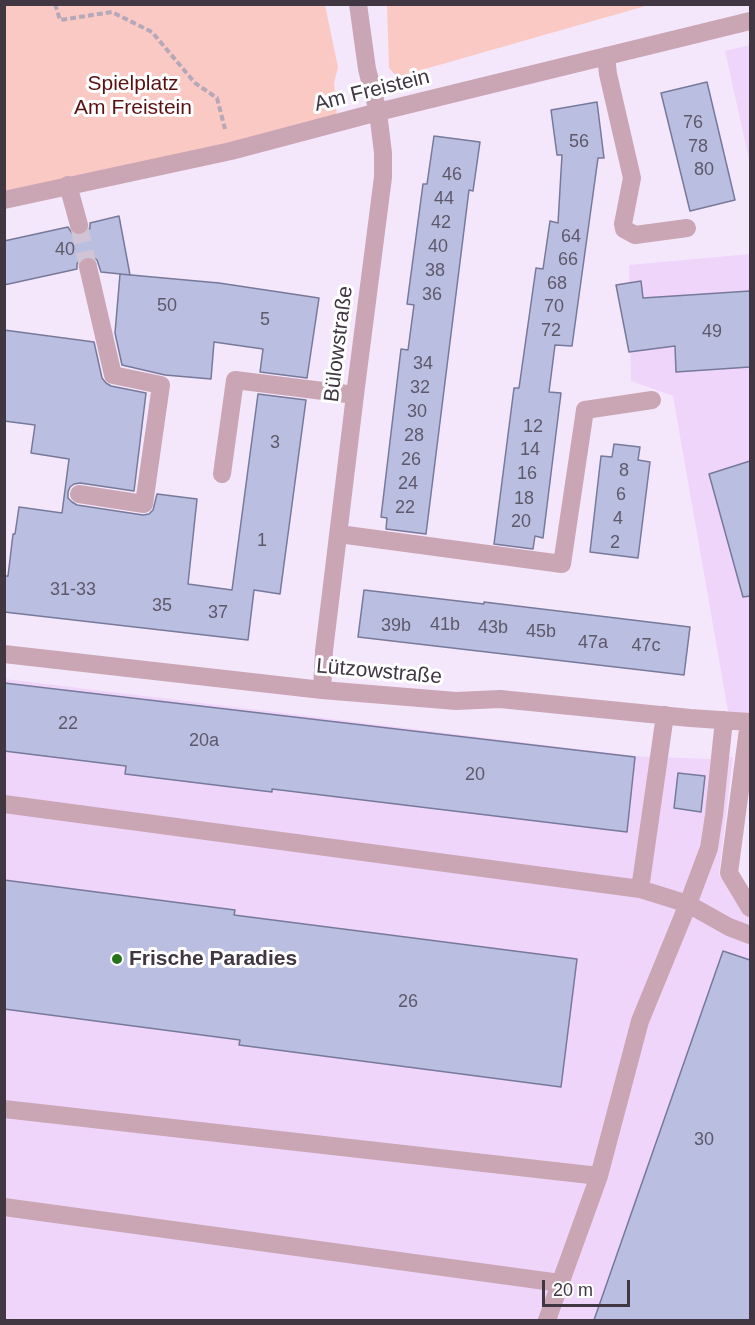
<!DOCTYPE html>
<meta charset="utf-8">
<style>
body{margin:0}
#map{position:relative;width:755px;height:1325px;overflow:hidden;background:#f5e7fb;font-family:Arial,sans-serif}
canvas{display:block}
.frame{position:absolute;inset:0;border:6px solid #403743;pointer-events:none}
.scale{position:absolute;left:542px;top:1280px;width:88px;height:27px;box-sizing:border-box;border:3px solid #403743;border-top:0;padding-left:8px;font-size:18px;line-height:21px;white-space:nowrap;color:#403743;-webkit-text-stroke:4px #fff;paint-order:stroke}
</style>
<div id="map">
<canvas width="755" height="1325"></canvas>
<div class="frame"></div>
<div class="scale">20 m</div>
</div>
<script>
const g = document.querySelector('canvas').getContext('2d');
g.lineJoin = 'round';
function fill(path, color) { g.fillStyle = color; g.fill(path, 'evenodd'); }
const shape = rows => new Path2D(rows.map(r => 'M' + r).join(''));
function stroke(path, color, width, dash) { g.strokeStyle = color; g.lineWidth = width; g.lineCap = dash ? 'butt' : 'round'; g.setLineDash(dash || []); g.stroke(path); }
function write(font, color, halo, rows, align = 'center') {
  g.font = font + ' Arial,sans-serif'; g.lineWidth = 6; g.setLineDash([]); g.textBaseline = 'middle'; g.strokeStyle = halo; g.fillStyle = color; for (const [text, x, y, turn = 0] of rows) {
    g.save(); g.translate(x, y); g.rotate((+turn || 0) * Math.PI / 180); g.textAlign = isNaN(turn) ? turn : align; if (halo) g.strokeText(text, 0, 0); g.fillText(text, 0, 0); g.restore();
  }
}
fill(shape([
 [750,45,750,164,725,51],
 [750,254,750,718,729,717,673,396,631,381,629,265],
 [5,679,635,756,709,759,733,757,719,874,743,913,750,916,750,1320,5,1320]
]), '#f0d5fb');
fill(shape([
 [4,5,325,5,338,67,334,83,337,118,5,196],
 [387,5,387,4,649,5,397,77,389,68]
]), '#fbc9c3');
const building = shape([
 [707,82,735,200,690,211,661,93,707,82],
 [597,102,604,158,598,158,572,346,555,345,549,392,561,393,543,538,535,536,533,549,494,544,514,388,519,388,536,268,543,269,550,221,558,223,562,155,557,155,551,110,597,102],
 [434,136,480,142,473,191,469,190,426,534,386,529,387,518,381,517,401,349,408,350,414,305,407,304,423,184,427,184,434,136],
 [119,216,130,275,101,272,97,260,92,256,86,256,80,259,77,264,77,269,4,285,4,241,68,227,72,233,77,236,81,236,87,232,90,228,90,223,119,216],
 [120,274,219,283,319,298,307,378,260,372,263,349,214,342,211,379,165,375,122,365,115,333,120,274],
 [641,281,643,298,750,291,750,367,676,372,675,346,629,352,616,285,641,281],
 [4,330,94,342,102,378,106,383,111,386,146,393,134,491,80,483,74,484,70,487,68,492,68,498,72,502,77,505,143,515,149,514,153,510,157,494,197,499,188,584,232,590,258,394,306,400,280,594,254,590,248,640,4,612,4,576,8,576,13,534,15,534,19,507,62,513,69,459,31,453,35,425,4,421,4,330],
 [614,444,640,447,638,460,650,462,638,558,590,552,601,456,612,457,614,444],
 [750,461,750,596,743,597,709,474,750,461],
 [364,590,484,604,484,602,690,627,684,675,358,637,364,590],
 [4,683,635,757,627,832,272,789,272,792,125,774,126,766,4,751,4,683],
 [678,773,705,776,701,812,674,808,678,773],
 [4,880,235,910,234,915,577,959,561,1087,239,1045,240,1040,4,1009,4,880],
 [723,951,750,960,750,1320,594,1320,723,951]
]);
fill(building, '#babee1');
stroke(building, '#77799a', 1.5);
stroke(shape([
 [79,225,88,267]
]), '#d1c4d6', 18, [18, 9]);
stroke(shape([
 [55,4,60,20,112,12,152,32,195,83,217,98,225,129]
]), '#b4a8b9', 4, [6, 3]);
stroke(shape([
 [606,56,608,74,632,178,623,224,624,229,635,235,687,228],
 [68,185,79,225],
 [4,200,231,151,378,112,750,21],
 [222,474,235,380,355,395],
 [79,494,144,504,161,385,113,375,88,267],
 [339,534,562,564,585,410,652,400],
 [4,654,322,690,456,701,500,699,690,718,750,722],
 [322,690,324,651,355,395,383,177,383,153,378,112,367,69,358,4],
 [749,722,729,873,750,908],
 [4,804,640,889,688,904,709,848,714,815,724,720],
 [640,889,665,715],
 [4,1109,599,1176],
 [4,1207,560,1283],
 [547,1320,599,1176,640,1021,688,904,729,927,750,935]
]), '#caa6b5', 18);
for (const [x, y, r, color] of [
 [117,959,6,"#26741a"]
]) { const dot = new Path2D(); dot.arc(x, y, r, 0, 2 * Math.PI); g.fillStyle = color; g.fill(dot); stroke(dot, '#fff', 2); }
write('18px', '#5e596a', null, [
 ["76",693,123],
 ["56",579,142],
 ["78",698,147],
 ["80",704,170],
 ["46",452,175],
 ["44",444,199],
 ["42",441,223],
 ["64",571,237],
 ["40",438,247],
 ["40",65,250],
 ["66",568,260],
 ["38",435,271],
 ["68",557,284],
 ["36",432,295],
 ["50",167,306],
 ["70",554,307],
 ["5",265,320],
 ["72",551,331],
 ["49",712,332],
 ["34",423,364],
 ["32",420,388],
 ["30",417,412],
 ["12",533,427],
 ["28",414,436],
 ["3",275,443],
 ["14",530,450],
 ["26",411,460],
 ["8",624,471],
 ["16",527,474],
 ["24",408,484],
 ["6",621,495],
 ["18",524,499],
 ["22",405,508],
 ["4",618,519],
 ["20",521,522],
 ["1",262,541],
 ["2",615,543],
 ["31-33",73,590],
 ["35",162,606],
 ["37",218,613],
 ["41b",445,625],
 ["39b",396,626],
 ["43b",493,628],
 ["45b",541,632],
 ["47a",593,643],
 ["47c",646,646],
 ["22",68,724],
 ["20a",204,741],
 ["20",475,775],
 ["26",408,1002],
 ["30",704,1140]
]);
write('21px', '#5c1010', '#fff', [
 ["Spielplatz",133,84],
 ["Am Freistein",133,108]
]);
write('21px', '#403743', '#fff', [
 ["Am Freistein",372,91,-14],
 ["Bülowstraße",339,344,-83],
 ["Lützowstraße",379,672,5]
]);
write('bold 21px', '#403743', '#fff', [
 ["Frische Paradies",129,959]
], 'left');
</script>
